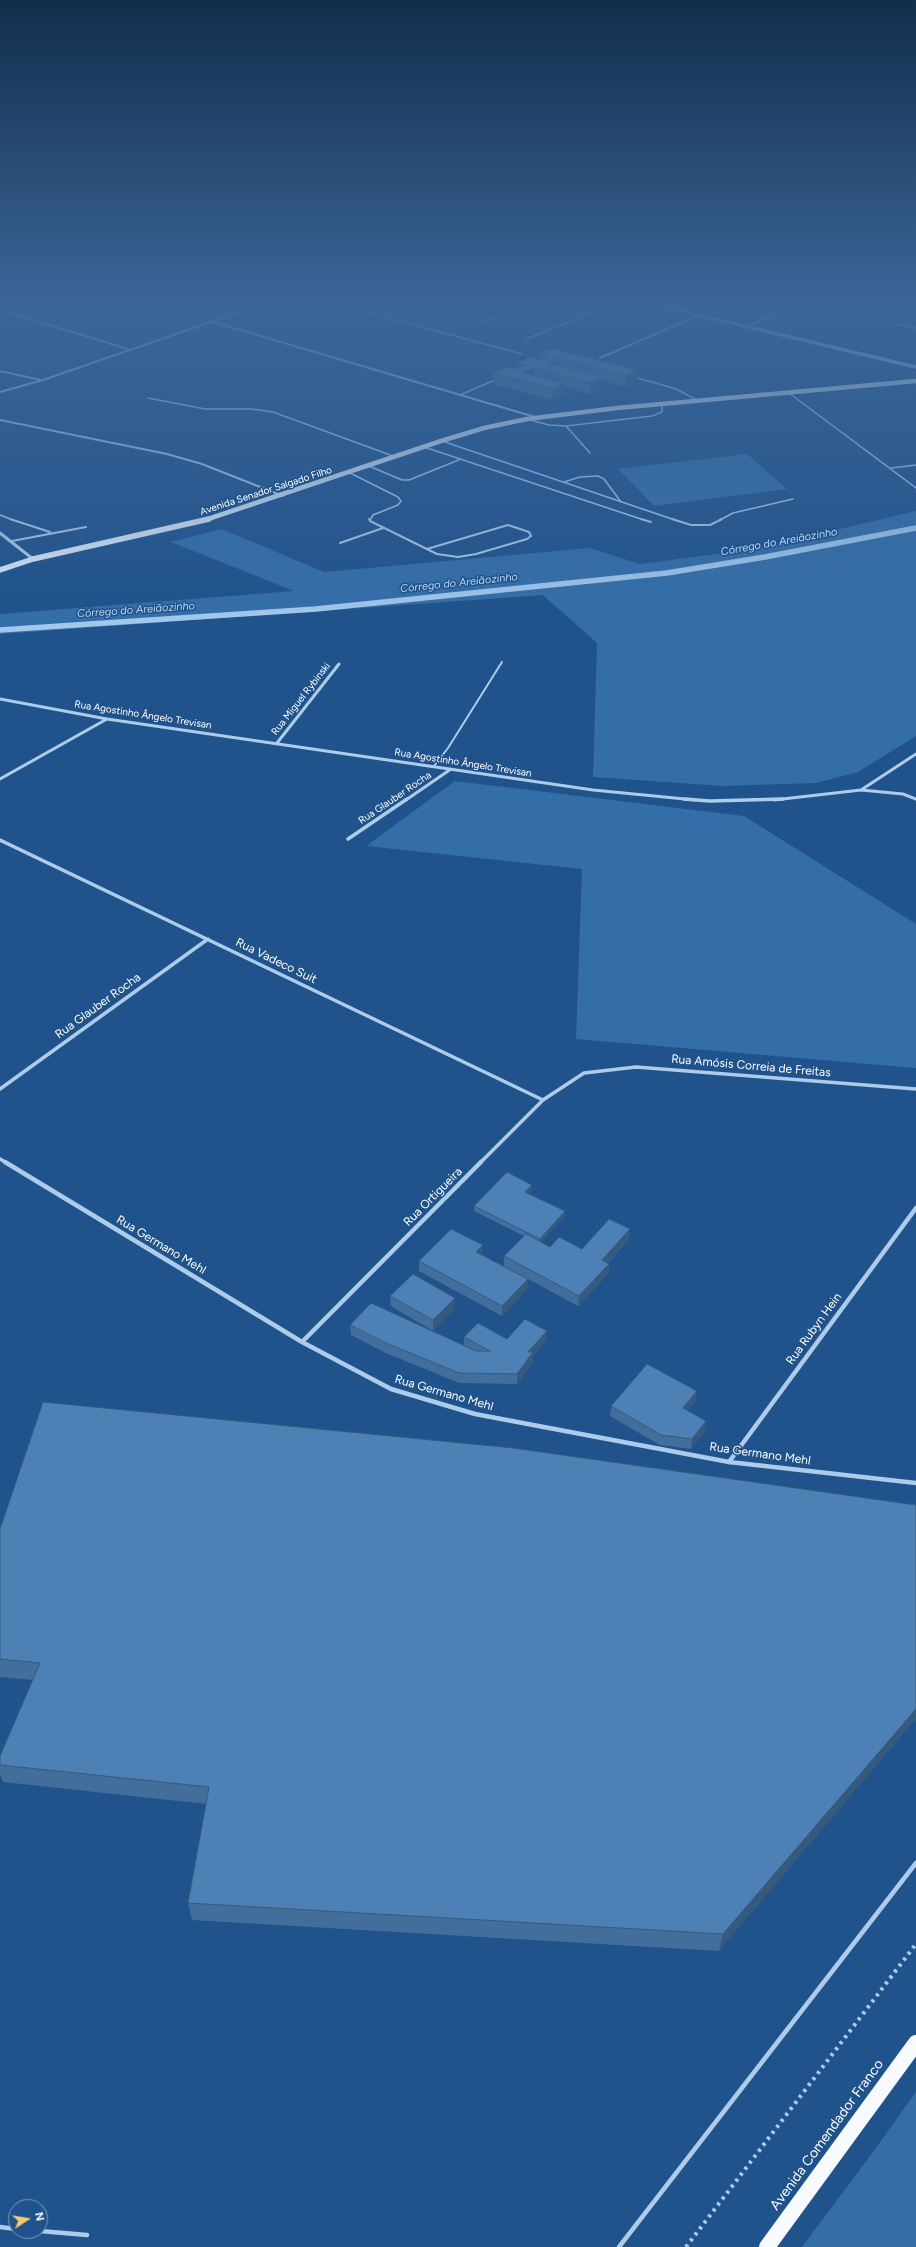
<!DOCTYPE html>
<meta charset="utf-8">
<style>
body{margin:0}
#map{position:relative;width:916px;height:2247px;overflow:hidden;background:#20538b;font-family:Figtree,sans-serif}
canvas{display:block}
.north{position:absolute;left:8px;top:2199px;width:40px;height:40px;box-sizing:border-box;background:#20538b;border:1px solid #7998b9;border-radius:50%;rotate:78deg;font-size:11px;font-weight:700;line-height:16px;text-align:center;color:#fff}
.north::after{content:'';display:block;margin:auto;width:14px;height:18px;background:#f9cb6e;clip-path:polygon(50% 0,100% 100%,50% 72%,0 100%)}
</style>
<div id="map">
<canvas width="916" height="2247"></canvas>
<div class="north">N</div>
</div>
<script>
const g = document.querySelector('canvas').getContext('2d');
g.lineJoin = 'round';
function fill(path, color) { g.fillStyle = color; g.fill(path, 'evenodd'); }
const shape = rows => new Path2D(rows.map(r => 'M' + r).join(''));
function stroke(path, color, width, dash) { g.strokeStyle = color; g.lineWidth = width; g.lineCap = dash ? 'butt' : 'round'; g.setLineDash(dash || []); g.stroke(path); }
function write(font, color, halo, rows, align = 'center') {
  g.font = font + ' Figtree,sans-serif'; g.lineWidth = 3; g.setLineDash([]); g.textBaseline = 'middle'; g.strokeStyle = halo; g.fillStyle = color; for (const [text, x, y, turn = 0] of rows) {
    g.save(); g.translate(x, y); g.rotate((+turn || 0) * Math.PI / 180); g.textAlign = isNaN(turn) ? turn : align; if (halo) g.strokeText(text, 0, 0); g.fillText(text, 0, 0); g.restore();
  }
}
fill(shape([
 [747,454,787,489,654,506,618,469],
 [916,511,916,736,858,772,816,783,723,786,593,777,597,643,543,595,0,634,0,614,294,591,171,542,222,529,324,572,590,548,640,564,755,549],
 [455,781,744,816,916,924,916,1068,576,1039,582,869,366,846],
 [916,2092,916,2247,802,2247,870,2156]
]), '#346ea8');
stroke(shape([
 [0,630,316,609,667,573,765,557,916,528]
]), '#a1c7ed', 5.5);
stroke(shape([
 [686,2247,916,1944]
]), '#adcceb', 4, [3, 4.5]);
stroke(shape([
 [332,303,522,354],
 [427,310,446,303],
 [482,323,531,303],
 [897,324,916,328],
 [526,339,616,303],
 [634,377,676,389,697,400],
 [789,393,916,488],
 [460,395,495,380],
 [148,398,205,409,252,409,273,412,393,456],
 [530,420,549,425,566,426,652,416,662,412,662,404],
 [566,426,590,453],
 [442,441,675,520],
 [424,447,644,520],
 [369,466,402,480,409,480,461,459],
 [891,468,916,465],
 [350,473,398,497,401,501,398,505,373,515,370,520],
 [564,482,580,477,598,476,604,479,621,502],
 [0,515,13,520],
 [720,520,733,513,793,499]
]), '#adcceb', 1.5);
stroke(shape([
 [10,519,50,532],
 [369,519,370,521,437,554,458,557,476,554,527,539,531,536,529,532,508,525,427,549],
 [641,519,651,522],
 [672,519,691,525,710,525,722,519],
 [12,541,86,527],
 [340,543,383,528],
 [434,766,448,748,502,662]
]), '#adcceb', 2);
stroke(shape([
 [0,2227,16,2229],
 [40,2231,87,2235],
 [619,2247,916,1863]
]), '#adcceb', 4.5);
stroke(shape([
 [196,303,234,314],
 [667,308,678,303],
 [0,310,131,350],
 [213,322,535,417],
 [747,327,798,303],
 [600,358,697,316],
 [0,371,41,380],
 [0,392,43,380,266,303],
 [0,420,167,454,202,464,283,496]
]), '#adcceb', 2);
stroke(shape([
 [0,533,33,559],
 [0,699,107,719,593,790,695,800],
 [277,743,339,664],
 [0,779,107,719],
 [861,790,903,794,916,799],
 [406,800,451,769],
 [774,800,861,790,916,754]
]), '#adcceb', 3);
stroke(shape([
 [684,799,710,801,783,799],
 [348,839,407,799],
 [0,840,543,1100],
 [0,1089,208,939],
 [0,1159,7,1163],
 [480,1163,543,1100,584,1073,636,1067,916,1089]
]), '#adcceb', 3.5);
stroke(shape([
 [5,1162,302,1342,391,1389,475,1414,729,1462,916,1483],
 [302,1342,481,1162],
 [729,1462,916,1208]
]), '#adcceb', 4.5);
stroke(shape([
 [648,303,916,367]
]), '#adcceb', 3.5);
stroke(shape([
 [205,520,441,441,484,428,527,419,617,408,916,381]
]), '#d9e8f9', 4.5);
stroke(shape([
 [0,570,33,559,209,519]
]), '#d9e8f9', 5.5);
stroke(shape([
 [767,2247,916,2043]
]), '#f8fbfe', 16);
fill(shape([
 [540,353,638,370,637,381,625,387,602,380,602,387,589,394,565,387,565,394,552,400,493,384,493,373,515,369,517,368,517,363,539,360,539,359],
 [532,1190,528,1194,565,1211,564,1217,541,1242,550,1247,582,1249,629,1239,608,1263,609,1264,608,1274,578,1306,504,1266,504,1256,524,1236,474,1211,474,1206],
 [482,1255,528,1279,527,1289,502,1316,419,1271,419,1261],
 [390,1296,455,1308,433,1331,391,1306],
 [350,1325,464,1346,464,1337,507,1339,547,1331,546,1341,533,1356,533,1362,517,1384,459,1383,386,1353,351,1335],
 [697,1391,695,1402,688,1410,705,1431,691,1449,660,1445,610,1416,611,1406],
 [916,1505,719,1951,192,1920,188,1903,206,1804,3,1782,0,1774,0,1756,33,1680,0,1677,0,1529]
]), '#426e9b');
fill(shape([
 [558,358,557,369,548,363],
 [534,368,534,379,524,373],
 [638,370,637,381,625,387,626,376],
 [602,377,602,387,589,394,590,383],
 [565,383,565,394,552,400,553,389],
 [532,1185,532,1190,525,1197,525,1192],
 [565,1211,564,1217,540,1244,540,1239],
 [630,1229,629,1239,601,1270,602,1260],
 [483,1245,482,1256,476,1252],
 [609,1264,608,1274,578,1306,579,1296],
 [528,1279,527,1289,502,1316,502,1306],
 [455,1298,455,1308,433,1331,433,1320],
 [547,1331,546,1341,533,1356,533,1362,517,1384,517,1374,528,1352],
 [697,1391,695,1402,681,1418,683,1408],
 [706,1421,705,1431,691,1449,692,1439],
 [916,1709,916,1719,719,1951,723,1934]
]), '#365a7e');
const building = shape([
 [551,348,638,370,626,376,558,358,548,363,602,377,590,383,534,368,524,373,565,383,553,389,493,373,506,367,515,369,525,365,517,363,530,357,539,360,548,355,540,353,551,348],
 [507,1172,532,1185,525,1192,565,1211,540,1239,474,1206,507,1172],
 [609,1219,630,1229,602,1260,609,1264,579,1296,504,1256,526,1234,550,1247,559,1237,582,1249,609,1219],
 [451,1229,483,1245,476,1252,528,1279,502,1306,419,1261,451,1229],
 [413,1274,455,1298,433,1320,390,1296,413,1274],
 [371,1303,476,1351,490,1351,464,1337,478,1323,507,1339,525,1319,547,1331,528,1352,533,1352,517,1374,459,1373,386,1343,350,1325,371,1303],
 [647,1364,697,1391,683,1408,706,1421,692,1439,661,1435,611,1406,647,1364],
 [43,1402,513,1448,916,1505,916,1709,723,1934,188,1903,209,1787,0,1765,0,1756,40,1663,0,1659,0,1529,43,1402]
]);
fill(building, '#4d80b4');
stroke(building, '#365a7e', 1);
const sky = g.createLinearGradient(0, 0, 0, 618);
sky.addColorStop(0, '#122e4c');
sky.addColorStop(0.49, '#3c6698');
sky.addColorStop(1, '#3c669800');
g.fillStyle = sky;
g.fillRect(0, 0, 916, 618);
write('10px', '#fff', '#20538b', [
 ["Avenida Senador Salgado Filho",266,491,-18],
 ["Rua Miguel Rybinski",301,699,-52],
 ["Rua Agostinho Ângelo Trevisan",143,715,9],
 ["Rua Agostinho Ângelo Trevisan",463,763,9],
 ["Rua Glauber Rocha",395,798,-34]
]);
write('italic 11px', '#b9d5f2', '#20538b', [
 ["Córrego do Areiãozinho",779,542,-10],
 ["Córrego do Areiãozinho",459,583,-6],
 ["Córrego do Areiãozinho",136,610,-4]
]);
write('12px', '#fff', '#20538b', [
 ["Rua Vadeco Suit",276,961,26],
 ["Rua Glauber Rocha",98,1006,-36],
 ["Rua Amósis Correia de Freitas",751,1066,5],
 ["Rua Ortigueira",433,1197,-45],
 ["Rua Germano Mehl",161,1245,31],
 ["Rua Rubyn Hein",814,1329,-54],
 ["Rua Germano Mehl",444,1393,16],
 ["Rua Germano Mehl",760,1454,8]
]);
write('14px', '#fff', '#20538b', [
 ["Avenida Comendador Franco",827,2135,-54]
]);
</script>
